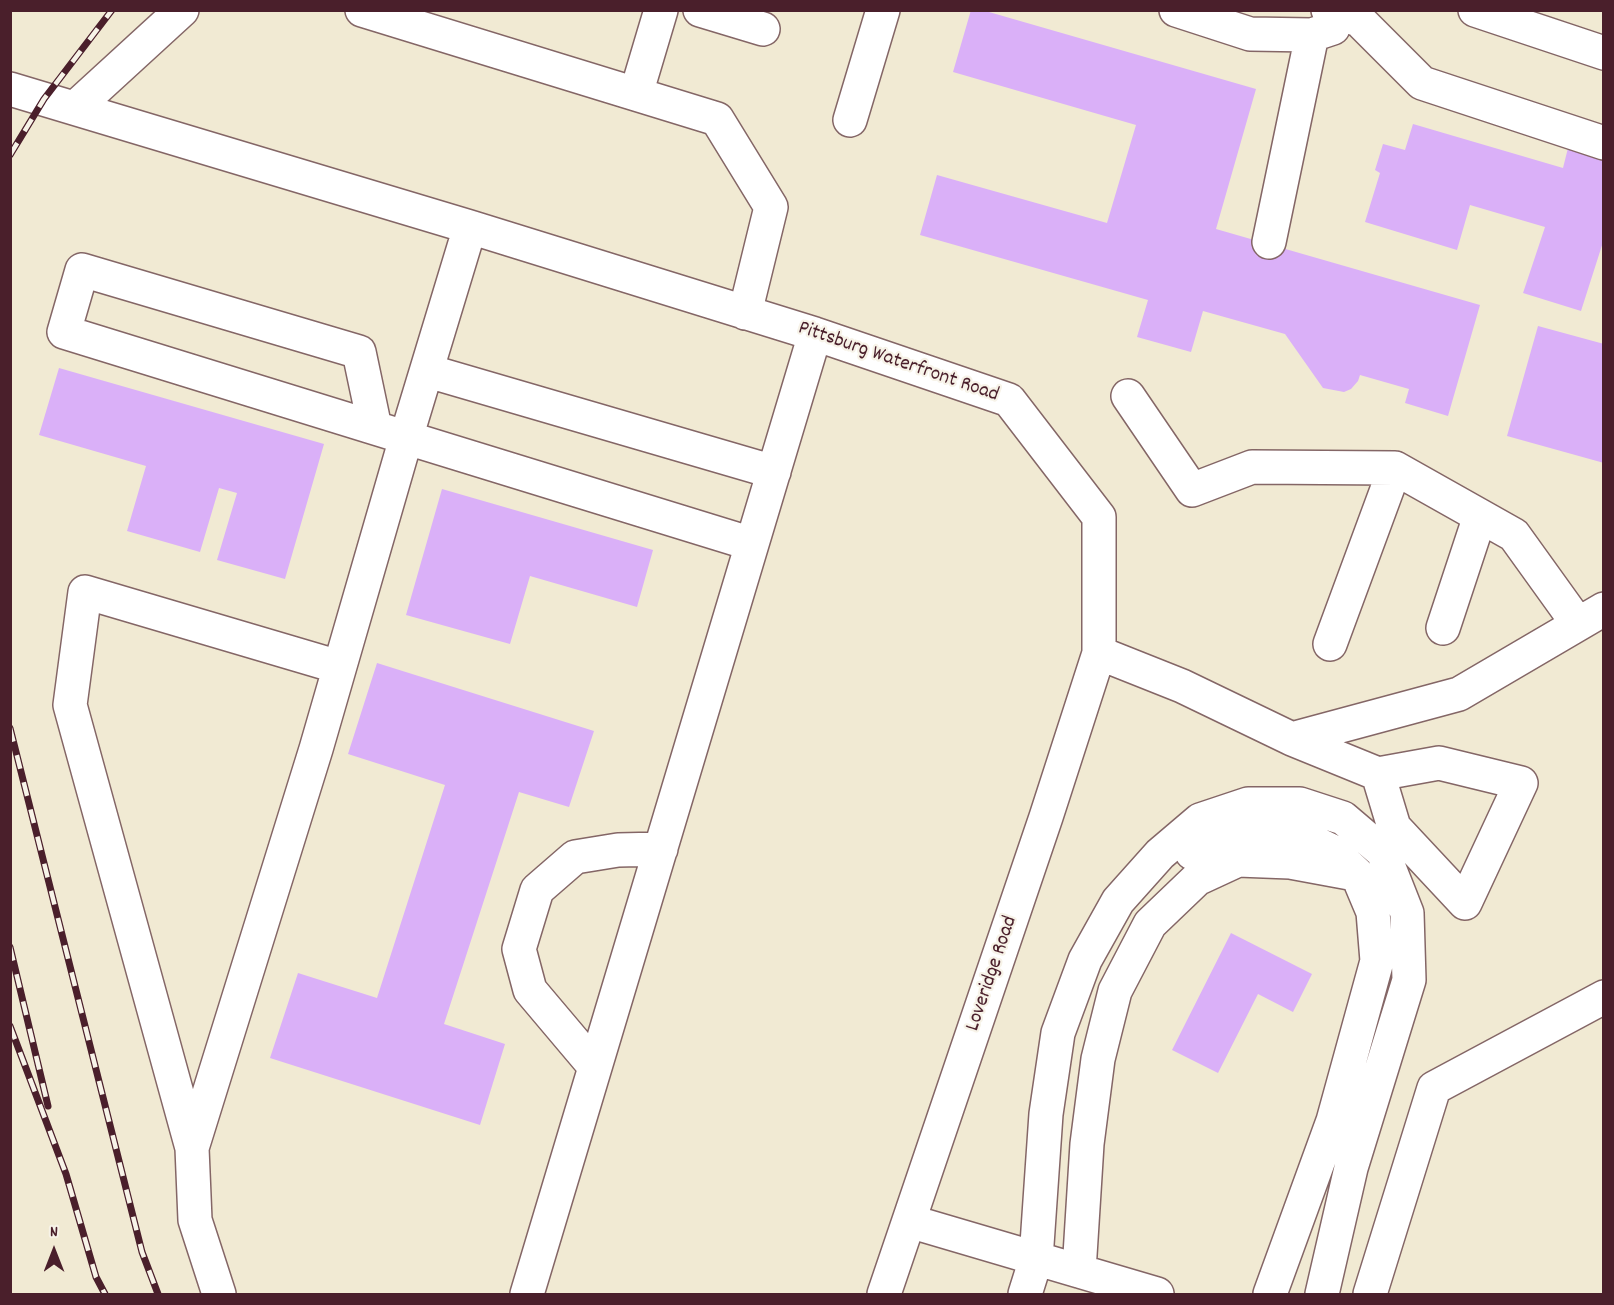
<!DOCTYPE html>
<style>
body{margin:0}
#map{position:relative;width:1614px;height:1305px;overflow:hidden;background:#f1ead3;font-family:Dekko,sans-serif}
canvas{display:block}
.frame{position:absolute;inset:0;border:12px solid #4a1f2b;pointer-events:none}
.north{position:absolute;left:24px;top:1221px;width:60px;height:60px;-webkit-text-stroke:4px #f7f3e8;paint-order:stroke;rotate:0deg;font-size:16px;font-weight:700;line-height:24px;text-align:center;color:#4a1f2b}
.north::after{content:'';display:block;margin:auto;width:21px;height:27px;background:#4a1f2b;clip-path:polygon(50% 0,100% 100%,50% 72%,0 100%)}
</style>
<div id="map">
<canvas width="1614" height="1305"></canvas>
<div class="frame"></div>
<div class="north">N</div>
</div>
<script>
const g = document.querySelector('canvas').getContext('2d');
g.lineJoin = 'round';
function fill(path, color) { g.fillStyle = color; g.fill(path, 'evenodd'); }
const shape = rows => new Path2D(rows.map(r => 'M' + r).join(''));
function stroke(path, color, width, dash) { g.strokeStyle = color; g.lineWidth = width; g.lineCap = dash ? 'butt' : 'round'; g.setLineDash(dash || []); g.stroke(path); }
function write(font, color, halo, rows, align = 'center') {
  g.font = font + ' Dekko,sans-serif'; g.lineWidth = 4.5; g.setLineDash([]); g.textBaseline = 'middle'; g.strokeStyle = halo; g.fillStyle = color; for (const [text, x, y, turn = 0] of rows) {
    g.save(); g.translate(x, y); g.rotate((+turn || 0) * Math.PI / 180); g.textAlign = isNaN(turn) ? turn : align; if (halo) g.strokeText(text, 0, 0); g.fillText(text, 0, 0); g.restore();
  }
}
fill(shape([
 [971,10,982,10,1256,89,1216,229,1480,305,1448,416,1405,403,1409,389,1360,375,1358,381,1351,389,1344,392,1323,388,1285,334,1203,311,1191,352,1137,337,1148,300,920,235,937,175,1107,223,1136,125,953,72],
 [1413,124,1563,168,1571,136,1604,146,1604,239,1581,311,1523,293,1545,227,1470,205,1457,250,1365,222,1380,173,1375,170,1383,144,1405,150],
 [1538,326,1604,344,1604,463,1507,436],
 [59,368,324,444,285,579,217,560,237,493,219,488,200,552,127,531,146,466,39,435],
 [442,489,653,550,637,607,530,576,510,644,406,615],
 [377,663,594,731,569,807,519,792,444,1024,505,1044,480,1125,270,1058,298,973,377,998,445,785,348,754],
 [1231,933,1312,974,1293,1012,1258,994,1218,1073,1172,1050]
]), '#dab0f8');
const minor = shape([
 [362,10,717,119,771,207,745,313],
 [700,10,763,29],
 [1176,10,1250,34,1312,35,1333,28],
 [1328,10,1359,20,1422,83,1604,143],
 [1475,10,1604,53],
 [10,89,470,227,815,334,1009,400,1099,517,1099,653,1182,686,1292,739,1459,694,1604,609],
 [636,94,661,10],
 [75,108,182,10],
 [850,120,883,10],
 [1269,242,1312,35],
 [428,371,774,472],
 [1128,396,1192,490,1252,467,1395,468,1514,535,1578,624],
 [375,428,359,352,82,270,64,332,375,428,752,544],
 [1443,628,1480,516],
 [1330,644,1395,468],
 [1292,739,1378,774,1439,763,1521,783,1465,903,1394,827,1378,774],
 [1192,853,1214,837,1257,830,1293,832,1332,851,1357,874,1373,912,1377,961,1333,1121,1270,1294],
 [595,1067,530,990,519,949,537,890,575,857,618,850,661,849],
 [192,1148,70,705,85,592,339,667],
 [909,1221,1157,1294],
 [1079,1271,1087,1144,1098,1059,1115,991,1150,924,1197,879,1238,860,1290,862,1355,874],
 [219,1294,195,1220,192,1148,316,749,406,438,470,227],
 [527,1294,815,334],
 [884,1294,1046,817,1099,653],
 [1025,1294,1036,1259,1046,1114,1058,1033,1085,960,1118,901,1160,854,1200,820,1248,804,1300,804,1343,818,1383,852,1407,913,1409,980,1351,1168,1322,1294],
 [1370,1294,1434,1088,1604,997]
]);
stroke(minor, '#846666', 36);
stroke(minor, '#fff', 33);
const rail = shape([
 [10,155,44,99,112,10],
 [10,728,142,1252,158,1294],
 [10,947,48,1106],
 [10,1026,66,1174,96,1277,105,1294]
]);
stroke(rail, '#4a1f2b', 7);
stroke(rail, '#f7f3e8', 4.5, [14]);
write('21px', '#4a1f2b', '#f7f3e8', [
 ["Pittsburg Waterfront Road",898,363,19],
 ["Loveridge Road",993,974,-71]
]);
</script>
